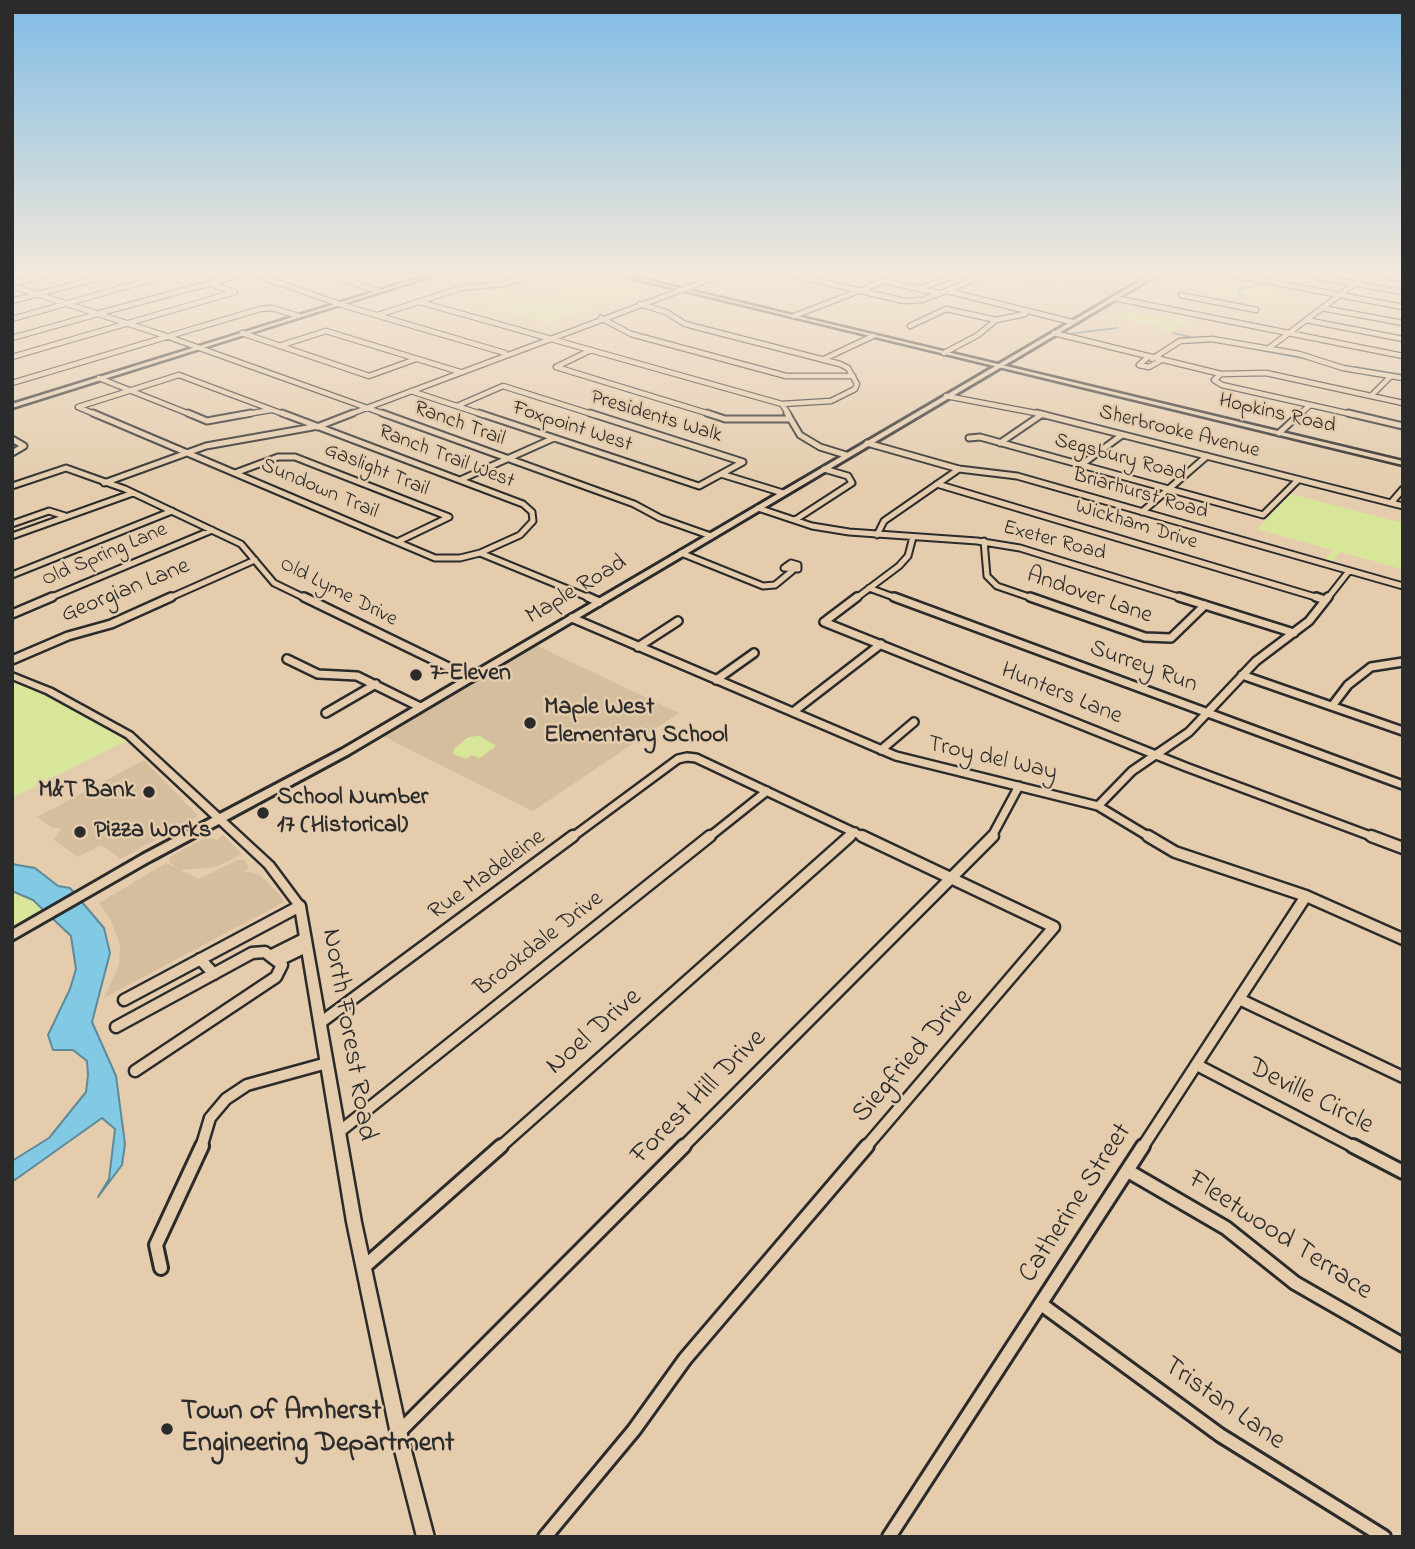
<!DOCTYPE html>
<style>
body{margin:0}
#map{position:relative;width:1415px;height:1549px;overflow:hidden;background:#e4ccad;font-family:"Indie Flower",sans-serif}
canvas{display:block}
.frame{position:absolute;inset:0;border:14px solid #2b2b2b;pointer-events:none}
</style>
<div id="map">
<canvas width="1415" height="1549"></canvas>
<div class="frame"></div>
</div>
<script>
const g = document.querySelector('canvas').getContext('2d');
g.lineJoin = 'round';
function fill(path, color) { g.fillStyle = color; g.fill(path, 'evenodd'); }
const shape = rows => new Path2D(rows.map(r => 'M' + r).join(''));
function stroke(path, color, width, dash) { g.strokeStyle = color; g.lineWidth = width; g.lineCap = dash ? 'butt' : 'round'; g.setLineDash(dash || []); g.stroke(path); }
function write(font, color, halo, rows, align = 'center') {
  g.font = font + ' "Indie Flower",sans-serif'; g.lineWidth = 5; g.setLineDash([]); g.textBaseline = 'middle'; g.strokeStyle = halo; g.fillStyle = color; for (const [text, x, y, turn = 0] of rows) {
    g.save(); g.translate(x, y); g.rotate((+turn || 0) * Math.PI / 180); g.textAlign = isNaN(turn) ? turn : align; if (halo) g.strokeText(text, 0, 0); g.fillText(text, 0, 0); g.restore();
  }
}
fill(shape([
 [988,273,1151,273,1109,297],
 [533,644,679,713,533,811,377,733],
 [144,760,198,816,121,859,101,845,78,857,54,840,61,828,52,828,37,817],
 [223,835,242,854,216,867,180,870,199,879,237,860,245,860,249,869,244,871,259,874,280,895,284,902,104,998,119,965,120,945,111,921,99,903,166,863,178,868,169,862,171,856,206,837,217,840]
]), '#d5be9e');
fill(shape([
 [602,273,654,285,549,323,464,300,500,288,542,300,553,298,566,292,546,287],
 [1209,277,1296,294,1302,297,1290,305,1279,306,1247,297,1186,288],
 [1120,311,1185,321,1193,325,1177,326,1172,332,1157,329,1157,326,1113,316],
 [1291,494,1403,523,1403,566,1401,569,1340,552,1331,563,1323,561,1332,550,1257,529],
 [12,680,87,717,126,741,14,797],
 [480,736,496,746,480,758,471,755,467,759,453,754,454,749,468,737],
 [12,891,33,900,41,910,12,926]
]), '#d8e69a');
const water = shape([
 [12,864,35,868,58,886,70,888,104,928,110,953,92,1022,116,1076,125,1144,122,1165,98,1197,109,1179,115,1129,102,1118,12,1182,12,1161,49,1138,86,1092,88,1075,87,1061,73,1050,53,1050,48,1035,70,989,76,969,71,936,33,900,12,891,12,864]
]);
fill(water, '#82c9e3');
stroke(water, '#5f8a99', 2);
stroke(shape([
 [1240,295,1238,289,1254,286],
 [1173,333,1190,337],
 [1068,334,1117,328],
 [1244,347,1307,359],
 [1355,367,1403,375]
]), '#5f8a99', 2);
const minorFar4 = shape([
 [251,273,342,305,505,353],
 [804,273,793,275,904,301,922,300,947,291,1072,322],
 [874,273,865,277,938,293],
 [1223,273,1403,307],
 [1295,273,1403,292],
 [1366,273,1403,279],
 [333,276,378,291],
 [346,281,374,273],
 [12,284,54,273],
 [12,286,166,336,387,415],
 [920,289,961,273],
 [947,291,974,279,957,273],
 [1181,295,1256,310],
 [1114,298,1403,356],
 [12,301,116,273],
 [420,302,782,404,789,415],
 [640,304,666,312,685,324,840,364,848,368,857,384,855,389,831,401,782,404],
 [1322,308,1403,323],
 [100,313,248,273],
 [378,315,461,288,502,284,541,273],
 [794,316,882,282],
 [601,318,631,334,786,376,853,376],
 [12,319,174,273],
 [1306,320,1403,339],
 [910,326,946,309,996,320],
 [242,333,369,376,416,359],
 [1054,333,1221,374,1266,373,1403,403],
 [12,338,101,313],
 [279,346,326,331,460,372],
 [1269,348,1369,273],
 [591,350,556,367,713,415],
 [944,353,978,335,996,320,1025,314],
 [12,357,235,292,208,283],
 [1147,358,1139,365,1149,367,1160,361],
 [824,359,873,336],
 [1152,359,1180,341,1212,339,1299,354,1343,368,1403,378],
 [1221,374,1214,380,1222,385,1355,415],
 [99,378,192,415],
 [12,383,260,309,272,308,298,316],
 [411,391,484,415],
 [946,396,1046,415],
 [1371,396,1391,376],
 [457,406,503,386,595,415],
 [97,415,78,407,179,375,286,415],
 [241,415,271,410],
 [348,415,727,273],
 [1299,415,1310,405]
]);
const minorFar3 = shape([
 [93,413,435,558,460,558,480,553,520,535,533,521,532,512,523,504,282,413],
 [188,413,207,421,251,413],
 [382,413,634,504,660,518,711,536],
 [479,413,699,486,743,462,590,413],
 [707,413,725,419,789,419],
 [787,413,800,435,820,447,846,455],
 [1037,413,1403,506],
 [1348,413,1403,426],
 [317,427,353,413],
 [1279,433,1301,413],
 [969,438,980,437,1263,515,1298,480],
 [12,439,24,446,12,453],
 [867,443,959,469,1017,476,1403,586],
 [1000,443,1041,415],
 [1081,465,1122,435],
 [235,473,278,457,295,457,449,517,397,542],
 [721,474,783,493],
 [460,480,554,438],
 [104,483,206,446,313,427],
 [937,484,1322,599],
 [12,486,66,468,125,489,241,544,274,583,307,599],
 [1391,503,1403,489],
 [758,508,812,526,849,532,977,541,1020,548,1185,599],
 [1142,512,1207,456],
 [795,520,852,483,848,476,824,469],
 [12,524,49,511,65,516],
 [877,535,884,521,959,469],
 [12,536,133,493],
 [984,541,987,576,997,586,1035,599],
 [480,553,592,599],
 [681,553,763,586,775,585,792,571],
 [791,563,798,565,798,569,784,568,791,563],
 [12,575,172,511],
 [869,588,899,599],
 [47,599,212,530],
 [167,599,255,560],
 [855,599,899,566,908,556,913,537],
 [1327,599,1349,571]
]);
const minorFar2 = shape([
 [304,597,471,678],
 [588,597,599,602],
 [857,597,824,622,1186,767,1376,838],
 [894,597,1403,785],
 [1030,597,1145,637,1171,638,1205,605],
 [1179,597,1294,633],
 [1316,597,1325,600],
 [12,614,52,597],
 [572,618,896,756,1098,806,1151,838],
 [638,647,678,621],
 [287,659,318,674,357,676,420,707],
 [12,660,68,636,111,624,171,597],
 [1242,675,1403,731],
 [716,680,754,653],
 [1332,706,1348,685,1371,667,1403,662],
 [793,712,881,644],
 [326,713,376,684],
 [881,750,914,722],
 [1098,806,1132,771,1189,732,1256,661,1309,621,1328,597],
 [571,838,678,759,687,757,696,758,866,838],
 [708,838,767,791],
 [848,838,855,832],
 [991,838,1019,786]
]);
const minorFar1 = shape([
 [862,836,1054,927,865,1148],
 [1148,836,1175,852,1306,896,1403,939],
 [1371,836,1403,848],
 [272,955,304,939],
 [200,959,214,974],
 [277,961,306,947],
 [1239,999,1403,1077],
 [124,1000,300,906],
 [320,1023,573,836],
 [116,1027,252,953,265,952,282,965,276,977,135,1071],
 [1197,1065,1356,1148],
 [339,1132,710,836],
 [201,1148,210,1118,226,1099,247,1085,327,1063],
 [499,1148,850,836],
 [682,1148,993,836],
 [1142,1148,1306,896]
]);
const minor = shape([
 [1353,1146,1403,1172],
 [1128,1171,1226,1228,1295,1283,1403,1345],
 [364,1267,501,1146],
 [161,1268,156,1245,202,1146],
 [1041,1304,1220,1435,1384,1537],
 [399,1432,684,1146],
 [545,1537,634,1430,685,1359,867,1146],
 [889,1537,1143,1146]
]);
const tertiary = shape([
 [435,273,441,273,12,408,12,404,435,273],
 [611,273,617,273,1403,461,1403,465,611,273],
 [12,673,52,689,132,733,273,863,305,906,361,1222,408,1439,434,1537,417,1537,392,1439,347,1222,295,907,265,867,126,737,46,693,12,679,12,673]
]);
const secondary = shape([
 [1154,273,1160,273,349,754,150,861,12,940,12,930,142,855,341,750,1154,273]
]);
stroke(minorFar4, '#2b2b2b', 7);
stroke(minorFar3, '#2b2b2b', 9);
stroke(minorFar2, '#2b2b2b', 12);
stroke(minorFar1, '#2b2b2b', 15);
stroke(minor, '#2b2b2b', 18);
stroke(tertiary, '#2b2b2b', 5);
stroke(secondary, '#2b2b2b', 6);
stroke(minorFar4, '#e4ccad', 4.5);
stroke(minorFar3, '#e4ccad', 5);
stroke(minorFar2, '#e4ccad', 7);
stroke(minorFar1, '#e4ccad', 10);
stroke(minor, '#e4ccad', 12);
fill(tertiary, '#e4ccad');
fill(secondary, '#e4ccad');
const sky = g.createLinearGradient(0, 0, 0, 489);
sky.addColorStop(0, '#7fbce6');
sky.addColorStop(0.56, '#f3e8da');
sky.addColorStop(1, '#f3e8da00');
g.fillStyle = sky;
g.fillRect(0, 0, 1415, 489);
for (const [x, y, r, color] of [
 [416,675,7,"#2b2b2b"],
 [530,723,7,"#2b2b2b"],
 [149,792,7,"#2b2b2b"],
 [263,813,7,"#2b2b2b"],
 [80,832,7,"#2b2b2b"],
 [167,1429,7,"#2b2b2b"]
]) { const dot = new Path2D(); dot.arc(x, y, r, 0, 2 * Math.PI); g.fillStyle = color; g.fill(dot); stroke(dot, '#e4ccad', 2.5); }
write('21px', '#2b2b2b', '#e4ccad', [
 ["Hopkins Road",1277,415,13],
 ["Presidents Walk",656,418,17],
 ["Ranch Trail",459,425,20],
 ["Foxpoint West",572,428,18],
 ["Sherbrooke Avenue",1179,433,14],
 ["Ranch Trail West",446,458,21],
 ["Segsbury Road",1120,459,15],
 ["Gaslight Trail",376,471,22],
 ["Sundown Trail",319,490,23],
 ["Briarhurst Road",1140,495,16],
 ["Wickham Drive",1136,526,17],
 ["Exeter Road",1054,542,15],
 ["Old Spring Lane",105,556,-23],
 ["Old Lyme Drive",338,593,27]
]);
write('24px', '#2b2b2b', '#e4ccad', [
 ["Maple Road",577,591,-31],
 ["Georgian Lane",126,592,-22],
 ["Andover Lane",1089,597,19],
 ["Surrey Run",1143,668,20],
 ["Hunters Lane",1061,695,22],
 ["Troy del Way",992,760,13],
 ["Rue Madeleine",488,876,-36],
 ["Brookdale Drive",540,945,-38]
]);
write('bold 24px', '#2b2b2b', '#e4ccad', [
 ["7-Eleven",430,675],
 ["Maple West",544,709],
 ["Elementary School",544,737],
 ["M&T Bank",135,792,"right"],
 ["School Number",277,799],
 ["17 (Historical)",277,827],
 ["Pizza Works",94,832]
], 'left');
write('28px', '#2b2b2b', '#e4ccad', [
 ["Noel Drive",595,1033,-41],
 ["North Forest Road",347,1035,80],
 ["Siegfried Drive",914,1057,-49],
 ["Forest Hill Drive",700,1098,-45],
 ["Deville Circle",1310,1098,27],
 ["Catherine Street",1077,1204,-57],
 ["Fleetwood Terrace",1279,1237,33],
 ["Tristan Lane",1223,1405,35]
]);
write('bold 28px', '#2b2b2b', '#e4ccad', [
 ["Town of Amherst",181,1413],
 ["Engineering Department",181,1445]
], 'left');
</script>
